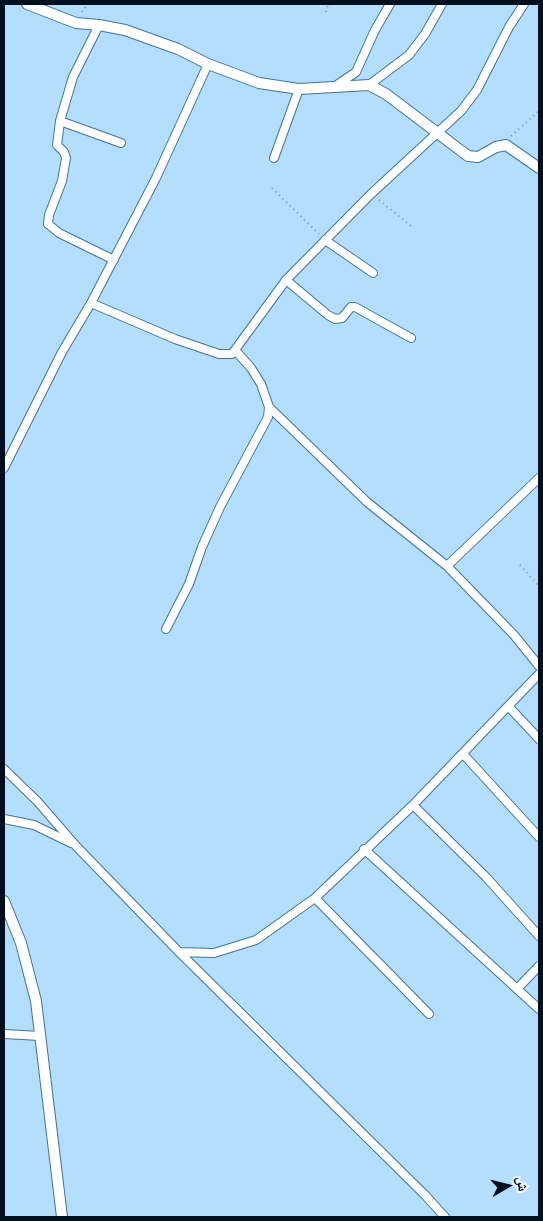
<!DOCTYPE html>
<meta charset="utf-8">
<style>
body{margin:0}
#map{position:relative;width:543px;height:1221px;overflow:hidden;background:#b3deff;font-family:Barlow,"Noto Naskh Arabic",sans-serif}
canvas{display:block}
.frame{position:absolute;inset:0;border:5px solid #000f1d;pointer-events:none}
.north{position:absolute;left:483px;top:1161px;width:50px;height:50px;-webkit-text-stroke:4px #f4fafe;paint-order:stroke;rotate:82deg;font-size:14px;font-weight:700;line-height:20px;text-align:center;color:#000f1d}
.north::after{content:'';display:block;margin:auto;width:18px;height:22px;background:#000f1d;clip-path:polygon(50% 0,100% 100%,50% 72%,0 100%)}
</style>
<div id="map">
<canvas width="543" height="1221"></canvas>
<div class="frame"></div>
<div class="north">ش</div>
</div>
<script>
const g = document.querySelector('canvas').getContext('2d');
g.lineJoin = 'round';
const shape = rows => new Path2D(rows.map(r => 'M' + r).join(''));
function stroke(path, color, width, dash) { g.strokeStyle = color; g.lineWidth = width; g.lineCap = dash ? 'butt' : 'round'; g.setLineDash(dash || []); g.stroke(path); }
const minor = shape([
 [99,25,73,77,60,121,57,145,64,152,66,158,62,181,49,215,48,224,59,233,114,260],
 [369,85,409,55,425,34,442,4],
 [334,87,356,72,375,30,390,4],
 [60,121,121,143],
 [274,158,299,89],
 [325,240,373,273],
 [286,280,328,315,335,319,342,318,351,307,355,307,411,338],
 [91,303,175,339,219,354,232,354,286,280,371,194,461,111,477,90,509,27,524,4],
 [269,407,367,502,447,566],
 [4,468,62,352,91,303,156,178,208,64],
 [539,478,447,566,514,635,539,666],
 [166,629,189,584,202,547,220,507,268,417,269,407,261,384,251,368,235,350],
 [509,707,539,739],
 [464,755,539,837],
 [4,769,37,801,77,847,179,952,425,1195,445,1217],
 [413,805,486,877,539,936],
 [4,819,34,825,71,843],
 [364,849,539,1009],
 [315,898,429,1014],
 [179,952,214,953,256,940,315,898,413,805,539,674],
 [517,989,539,966],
 [4,1034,40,1036]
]);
const tertiary = shape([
 [27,4,76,23,99,25,125,30,178,49,208,64,259,83,299,89,369,85,386,94,468,156,478,157,496,147,506,145,539,168],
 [4,901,21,943,36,1001,62,1217]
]);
stroke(minor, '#407499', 10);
stroke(tertiary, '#407499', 12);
stroke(shape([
 [82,12,88,4],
 [326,12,328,4],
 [511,136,539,111],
 [272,188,319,234],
 [379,200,411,226],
 [520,565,539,586]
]), '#7393ae', 2, [1, 4]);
stroke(minor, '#fff', 8);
stroke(tertiary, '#fff', 10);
</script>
